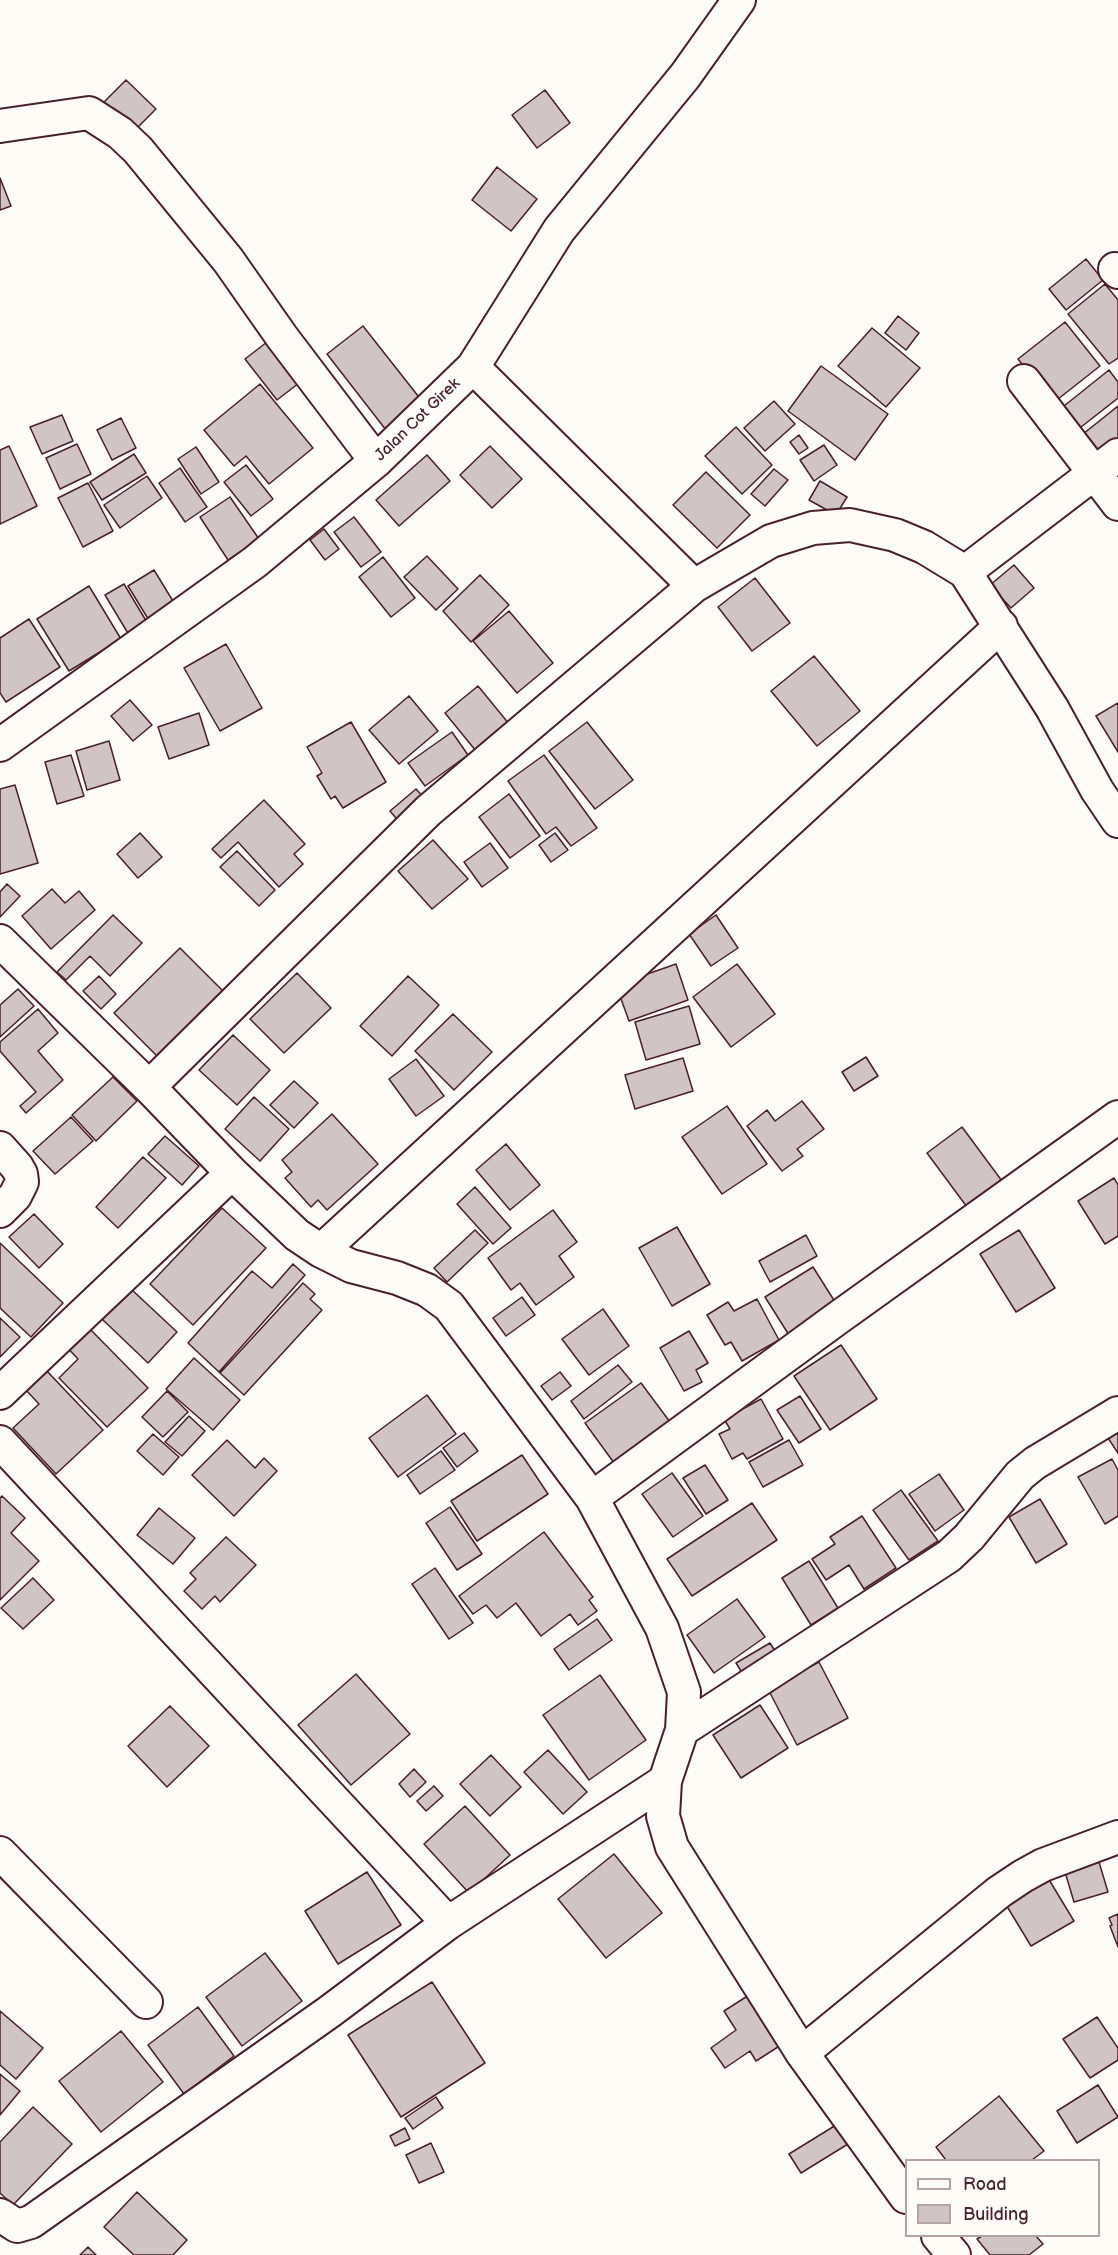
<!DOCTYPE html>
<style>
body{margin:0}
#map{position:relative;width:1118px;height:2255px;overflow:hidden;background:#fdfcf7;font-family:"Balsamiq Sans",sans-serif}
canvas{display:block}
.legend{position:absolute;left:905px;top:2159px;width:195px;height:78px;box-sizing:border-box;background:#fdfcf7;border:2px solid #b5a4a5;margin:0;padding:8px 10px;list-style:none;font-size:18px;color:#4a1f2b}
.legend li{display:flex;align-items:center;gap:12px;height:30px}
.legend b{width:30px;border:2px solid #b5a4a5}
</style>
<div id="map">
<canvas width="1118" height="2255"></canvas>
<ul class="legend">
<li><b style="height:8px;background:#fdfcf7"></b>Road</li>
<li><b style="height:16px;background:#d0c5c4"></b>Building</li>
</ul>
</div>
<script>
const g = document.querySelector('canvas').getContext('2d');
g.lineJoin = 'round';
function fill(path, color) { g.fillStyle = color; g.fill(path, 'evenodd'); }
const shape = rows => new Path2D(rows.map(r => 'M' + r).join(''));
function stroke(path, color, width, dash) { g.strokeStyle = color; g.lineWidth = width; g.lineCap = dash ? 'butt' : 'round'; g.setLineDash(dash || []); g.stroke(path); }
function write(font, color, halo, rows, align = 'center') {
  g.font = font + ' "Balsamiq Sans",sans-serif'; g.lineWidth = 5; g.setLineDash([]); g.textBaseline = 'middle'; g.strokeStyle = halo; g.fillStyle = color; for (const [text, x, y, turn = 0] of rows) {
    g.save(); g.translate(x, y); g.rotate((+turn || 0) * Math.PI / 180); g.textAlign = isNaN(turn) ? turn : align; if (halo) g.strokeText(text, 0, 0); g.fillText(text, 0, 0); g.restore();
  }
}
const building = shape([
 [126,80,156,109,132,133,102,104,126,80],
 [545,90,570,123,537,148,512,115,545,90],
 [497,167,537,199,511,231,472,200,497,167],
 [0,178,11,206,0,210,0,178],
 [1086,259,1103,280,1066,310,1049,289,1086,259],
 [1105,284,1118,300,1118,358,1109,364,1068,314,1105,284],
 [898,316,919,333,906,350,885,333,898,316],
 [1065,322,1100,366,1053,403,1018,359,1065,322],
 [363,326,422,401,386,430,327,354,363,326],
 [872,328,920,368,886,407,838,366,872,328],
 [267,342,299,383,277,400,245,359,267,342],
 [821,366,888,414,855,460,788,411,821,366],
 [1109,370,1118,382,1118,398,1076,431,1059,410,1109,370],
 [260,384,313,448,269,484,246,456,234,466,204,430,260,384],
 [774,401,795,424,765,451,744,428,774,401],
 [1118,406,1118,451,1100,465,1078,438,1118,406],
 [62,415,73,441,42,454,30,427,62,415],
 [121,418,136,448,112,460,97,430,121,418],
 [736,427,772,465,742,494,705,456,736,427],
 [799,435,808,448,799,454,790,442,799,435],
 [77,444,91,474,60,489,46,458,77,444],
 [824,445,837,465,814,481,800,460,824,445],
 [9,446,37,506,0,524,0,450,9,446],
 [490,446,522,479,492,508,460,475,490,446],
 [196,447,219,482,201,494,178,459,196,447],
 [134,454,146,473,102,500,90,482,134,454],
 [427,455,450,481,399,526,376,500,427,455],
 [246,465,273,499,251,516,224,482,246,465],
 [180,468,207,507,185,522,159,483,180,468],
 [774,469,788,480,765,506,751,494,774,469],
 [706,472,750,515,717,548,673,505,706,472],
 [147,476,162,498,120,528,104,505,147,476],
 [820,481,847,497,836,515,809,500,820,481],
 [88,483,113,531,83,547,58,498,88,483],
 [230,497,259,539,228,560,200,517,230,497],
 [354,517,381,552,361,567,334,532,354,517],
 [324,529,339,549,325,560,310,540,324,529],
 [427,556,458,589,436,610,404,577,427,556],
 [383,557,415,598,391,617,359,577,383,557],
 [1014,565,1034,588,1011,608,990,585,1014,565],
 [154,570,176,606,150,622,128,586,154,570],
 [480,575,509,605,471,642,443,611,480,575],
 [755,578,790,623,752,651,718,607,755,578],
 [124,584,148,624,129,635,105,595,124,584],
 [89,586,121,639,69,671,37,619,89,586],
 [509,611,553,663,517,693,473,641,509,611],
 [29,619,60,667,6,702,0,693,0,638,29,619],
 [226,644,262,708,220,731,184,668,226,644],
 [814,656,860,711,817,746,771,691,814,656],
 [478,686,510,725,476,751,445,713,478,686],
 [409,696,438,731,399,764,369,730,409,696],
 [130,700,152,725,133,741,111,716,130,700],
 [1118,703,1118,752,1096,716,1118,703],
 [199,713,209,745,169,759,158,727,199,713],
 [351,722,386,782,343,808,335,796,331,799,317,776,322,773,307,747,351,722],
 [587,722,633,780,595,809,549,751,587,722],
 [452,732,468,755,425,786,408,763,452,732],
 [109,741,120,780,87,790,76,751,109,741],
 [71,755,84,796,57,804,45,762,71,755],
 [544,755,597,828,571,846,556,827,546,834,508,781,544,755],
 [15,785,38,863,0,874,0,789,15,785],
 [416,789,427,801,401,824,390,811,416,789],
 [509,794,540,836,510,858,479,817,509,794],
 [264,800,305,844,294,854,303,864,279,887,238,842,221,858,212,849,264,800],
 [140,833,162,857,138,878,117,854,140,833],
 [555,833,568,850,551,862,539,845,555,833],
 [433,840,468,879,432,909,398,871,433,840],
 [490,843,508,868,482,887,464,862,490,843],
 [237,851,275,890,259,906,220,867,237,851],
 [7,884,20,896,0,917,0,892,7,884],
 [52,889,65,903,79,891,95,910,51,949,22,916,52,889],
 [113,915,142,943,110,976,90,956,66,980,57,972,113,915],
 [716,915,738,948,711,966,689,934,716,915],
 [180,948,224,992,158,1057,114,1013,180,948],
 [676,964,688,1000,629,1021,616,985,676,964],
 [737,964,775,1014,731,1047,693,997,737,964],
 [297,973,331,1008,284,1053,250,1019,297,973],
 [99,976,116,994,101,1009,83,991,99,976],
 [408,976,439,1005,392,1056,360,1026,408,976],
 [18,989,34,1006,0,1037,0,1005,18,989],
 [689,1006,700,1044,646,1060,635,1022,689,1006],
 [38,1009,58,1033,38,1051,63,1080,26,1113,20,1106,36,1092,0,1051,0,1042,38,1009],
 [453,1014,492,1052,454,1090,415,1051,453,1014],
 [233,1035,270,1070,237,1105,199,1070,233,1035],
 [866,1057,878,1076,854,1091,842,1072,866,1057],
 [683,1058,693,1091,635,1109,625,1075,683,1058],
 [416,1059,444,1096,416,1116,389,1079,416,1059],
 [113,1077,137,1101,96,1141,72,1115,113,1077],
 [294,1081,318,1103,294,1128,270,1105,294,1081],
 [254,1097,289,1129,260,1161,225,1129,254,1097],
 [802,1101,824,1129,797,1149,803,1156,782,1171,747,1126,767,1110,775,1121,802,1101],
 [727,1106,767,1164,722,1194,682,1137,727,1106],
 [332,1114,378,1164,327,1210,318,1200,311,1207,285,1178,292,1172,282,1160,332,1114],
 [71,1117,93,1141,55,1174,33,1151,71,1117],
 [962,1127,1002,1181,967,1207,927,1153,962,1127],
 [165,1136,199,1166,182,1185,148,1154,165,1136],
 [506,1144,540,1185,510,1210,476,1170,506,1144],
 [143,1157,166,1178,118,1228,96,1207,143,1157],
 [1114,1178,1118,1185,1118,1236,1105,1244,1078,1201,1114,1178],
 [475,1187,511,1228,493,1244,457,1204,475,1187],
 [222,1208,266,1248,193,1325,150,1284,222,1208],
 [553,1210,577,1242,559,1256,574,1277,536,1305,520,1283,511,1290,488,1258,553,1210],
 [34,1214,63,1244,39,1268,9,1237,34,1214],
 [677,1227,710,1284,672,1306,639,1248,677,1227],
 [475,1230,488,1243,447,1282,434,1268,475,1230],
 [1019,1230,1055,1288,1016,1312,980,1254,1019,1230],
 [806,1235,817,1256,770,1282,759,1261,806,1235],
 [0,1243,63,1303,31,1337,0,1308,0,1243],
 [293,1264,305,1275,219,1372,188,1343,252,1271,272,1288,293,1264],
 [813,1267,837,1305,789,1335,765,1297,813,1267],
 [303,1283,315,1294,310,1299,322,1310,244,1395,220,1373,303,1283],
 [131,1289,177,1332,148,1363,102,1319,131,1289],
 [522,1297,535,1315,506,1336,493,1318,522,1297],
 [757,1299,779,1340,742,1361,731,1342,725,1345,707,1315,728,1302,734,1311,757,1299],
 [603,1309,629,1346,589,1375,562,1339,603,1309],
 [0,1318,20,1337,0,1357,0,1318],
 [83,1322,148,1388,107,1427,59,1378,78,1359,62,1342,83,1322],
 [689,1331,708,1363,696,1370,702,1382,684,1391,660,1348,689,1331],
 [841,1345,877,1399,830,1430,794,1376,841,1345],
 [194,1358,240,1400,213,1430,166,1389,194,1358],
 [618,1365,632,1382,584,1419,571,1401,618,1365],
 [44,1368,103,1430,56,1474,13,1428,39,1404,23,1387,44,1368],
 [560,1372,571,1386,552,1400,541,1386,560,1372],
 [641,1383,673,1426,617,1467,585,1423,641,1383],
 [167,1391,188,1412,163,1437,142,1417,167,1391],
 [427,1395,456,1434,398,1477,369,1438,427,1395],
 [800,1396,821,1429,799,1443,777,1410,800,1396],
 [761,1399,783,1439,747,1459,743,1453,732,1459,719,1434,730,1429,724,1419,761,1399],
 [189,1416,205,1431,182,1456,165,1442,189,1416],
 [1118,1431,1118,1453,1108,1438,1118,1431],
 [464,1433,478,1451,457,1467,443,1448,464,1433],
 [153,1434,179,1457,163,1475,137,1451,153,1434],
 [227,1440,255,1468,264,1458,277,1471,234,1516,192,1475,227,1440],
 [789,1440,803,1465,763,1487,749,1462,789,1440],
 [441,1451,455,1470,420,1494,407,1475,441,1451],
 [522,1455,548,1494,477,1541,451,1501,522,1455],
 [1112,1459,1118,1470,1118,1516,1105,1524,1078,1477,1112,1459],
 [705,1465,728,1500,706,1514,683,1478,705,1465],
 [672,1473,703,1516,673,1537,642,1494,672,1473],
 [939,1474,964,1510,935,1531,909,1494,939,1474],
 [901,1490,938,1541,909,1560,873,1510,901,1490],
 [2,1496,25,1518,11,1533,39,1561,0,1600,0,1498,2,1496],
 [1040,1499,1067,1544,1036,1563,1009,1517,1040,1499],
 [752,1503,777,1540,692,1596,667,1559,752,1503],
 [450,1507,482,1554,457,1570,426,1523,450,1507],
 [159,1508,195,1538,173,1564,137,1535,159,1508],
 [862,1516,896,1568,864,1589,849,1565,826,1580,812,1559,835,1544,830,1537,862,1516],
 [544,1532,593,1597,589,1600,597,1611,578,1625,570,1614,541,1636,516,1603,497,1618,486,1605,473,1614,459,1596,544,1532],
 [226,1537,256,1565,220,1602,215,1596,202,1609,184,1591,196,1579,190,1573,226,1537],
 [809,1561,838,1608,811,1625,782,1578,809,1561],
 [435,1568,473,1623,449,1639,412,1584,435,1568],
 [33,1578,54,1600,23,1629,1,1608,33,1578],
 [737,1599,765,1637,714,1673,687,1635,737,1599],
 [597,1619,612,1640,569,1670,554,1649,597,1619],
 [770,1643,780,1659,746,1679,736,1663,770,1643],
 [819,1662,848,1718,797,1745,768,1689,819,1662],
 [356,1674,410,1734,351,1785,298,1725,356,1674],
 [600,1675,646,1740,589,1780,543,1715,600,1675],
 [760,1705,788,1748,741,1778,713,1735,760,1705],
 [170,1706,209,1746,167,1787,128,1746,170,1706],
 [548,1750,587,1792,563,1814,524,1772,548,1750],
 [491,1755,521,1787,490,1816,460,1784,491,1755],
 [414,1769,426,1782,410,1797,399,1784,414,1769],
 [434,1786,443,1796,426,1811,417,1801,434,1786],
 [465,1806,510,1855,469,1893,424,1844,465,1806],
 [614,1854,662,1913,606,1958,558,1899,614,1854],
 [1099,1862,1108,1892,1074,1902,1065,1872,1099,1862],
 [367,1872,401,1925,338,1964,305,1911,367,1872],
 [1048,1878,1074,1921,1031,1946,1005,1903,1048,1878],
 [1118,1914,1118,1947,1110,1926,1112,1925,1109,1918,1118,1914],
 [265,1953,302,2001,242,2046,206,1997,265,1953],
 [432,1982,485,2063,401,2117,348,2035,432,1982],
 [749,1995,781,2045,756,2061,750,2051,725,2068,711,2048,736,2030,724,2011,749,1995],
 [198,2007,234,2056,184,2094,148,2045,198,2007],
 [0,2011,43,2048,16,2079,0,2065,0,2011],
 [1097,2017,1118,2048,1118,2060,1090,2078,1063,2039,1097,2017],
 [121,2031,163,2082,101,2132,59,2081,121,2031],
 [0,2074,20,2091,0,2115,0,2074],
 [1098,2085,1118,2117,1077,2143,1057,2111,1098,2085],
 [999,2096,1044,2151,1032,2160,946,2160,936,2147,999,2096],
 [436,2097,443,2108,413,2129,405,2118,436,2097],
 [33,2107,72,2144,13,2205,0,2193,0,2142,33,2107],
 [836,2125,848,2144,801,2173,789,2154,836,2125],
 [405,2128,410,2139,395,2146,390,2136,405,2128],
 [431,2143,444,2172,419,2183,406,2155,431,2143],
 [137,2192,187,2240,173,2255,134,2255,104,2227,137,2192],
 [982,2236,1036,2236,1043,2244,1029,2255,990,2255,977,2239,982,2236],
 [88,2247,96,2255,80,2255,88,2247]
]);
fill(building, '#d0c5c4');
stroke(building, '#4a1f2b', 1.5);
const street = shape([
 [0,126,89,113,120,133,138,150,228,260,282,337,376,461],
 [1115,269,1118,272],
 [1024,381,1118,504],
 [1118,455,965,572,1052,708,1097,790,1118,821],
 [694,586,771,541,813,528,850,525,895,535,924,547,965,572],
 [0,745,255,562,376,461,473,367,559,230,685,76,739,0],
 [0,941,149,1087,232,1173,297,1235,321,1251,351,1266,397,1278,427,1290,449,1306,592,1498,662,1628,684,1692,682,1730,665,1781,663,1816,672,1847,802,2053,906,2197],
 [149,1087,428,811,694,586,473,367],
 [0,1148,17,1167,21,1174,22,1182,15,1196,0,1211],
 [321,1251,1001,626],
 [0,1393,232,1173],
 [0,1442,448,1923],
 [592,1498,835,1320,1118,1117],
 [682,1730,949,1556,969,1537,1020,1475,1035,1463,1118,1413],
 [0,1853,146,2002],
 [802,2053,999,1892,1023,1876,1043,1865,1118,1837],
 [0,2215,17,2226,31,2222,329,2012,448,1923,665,1781],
 [938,2236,954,2255]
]);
stroke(street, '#4a1f2b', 36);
stroke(street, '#fdfcf7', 32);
write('16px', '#4a1f2b', '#fdfcf7', [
 ["Jalan Cot Girek",418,420,-44]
]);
</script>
